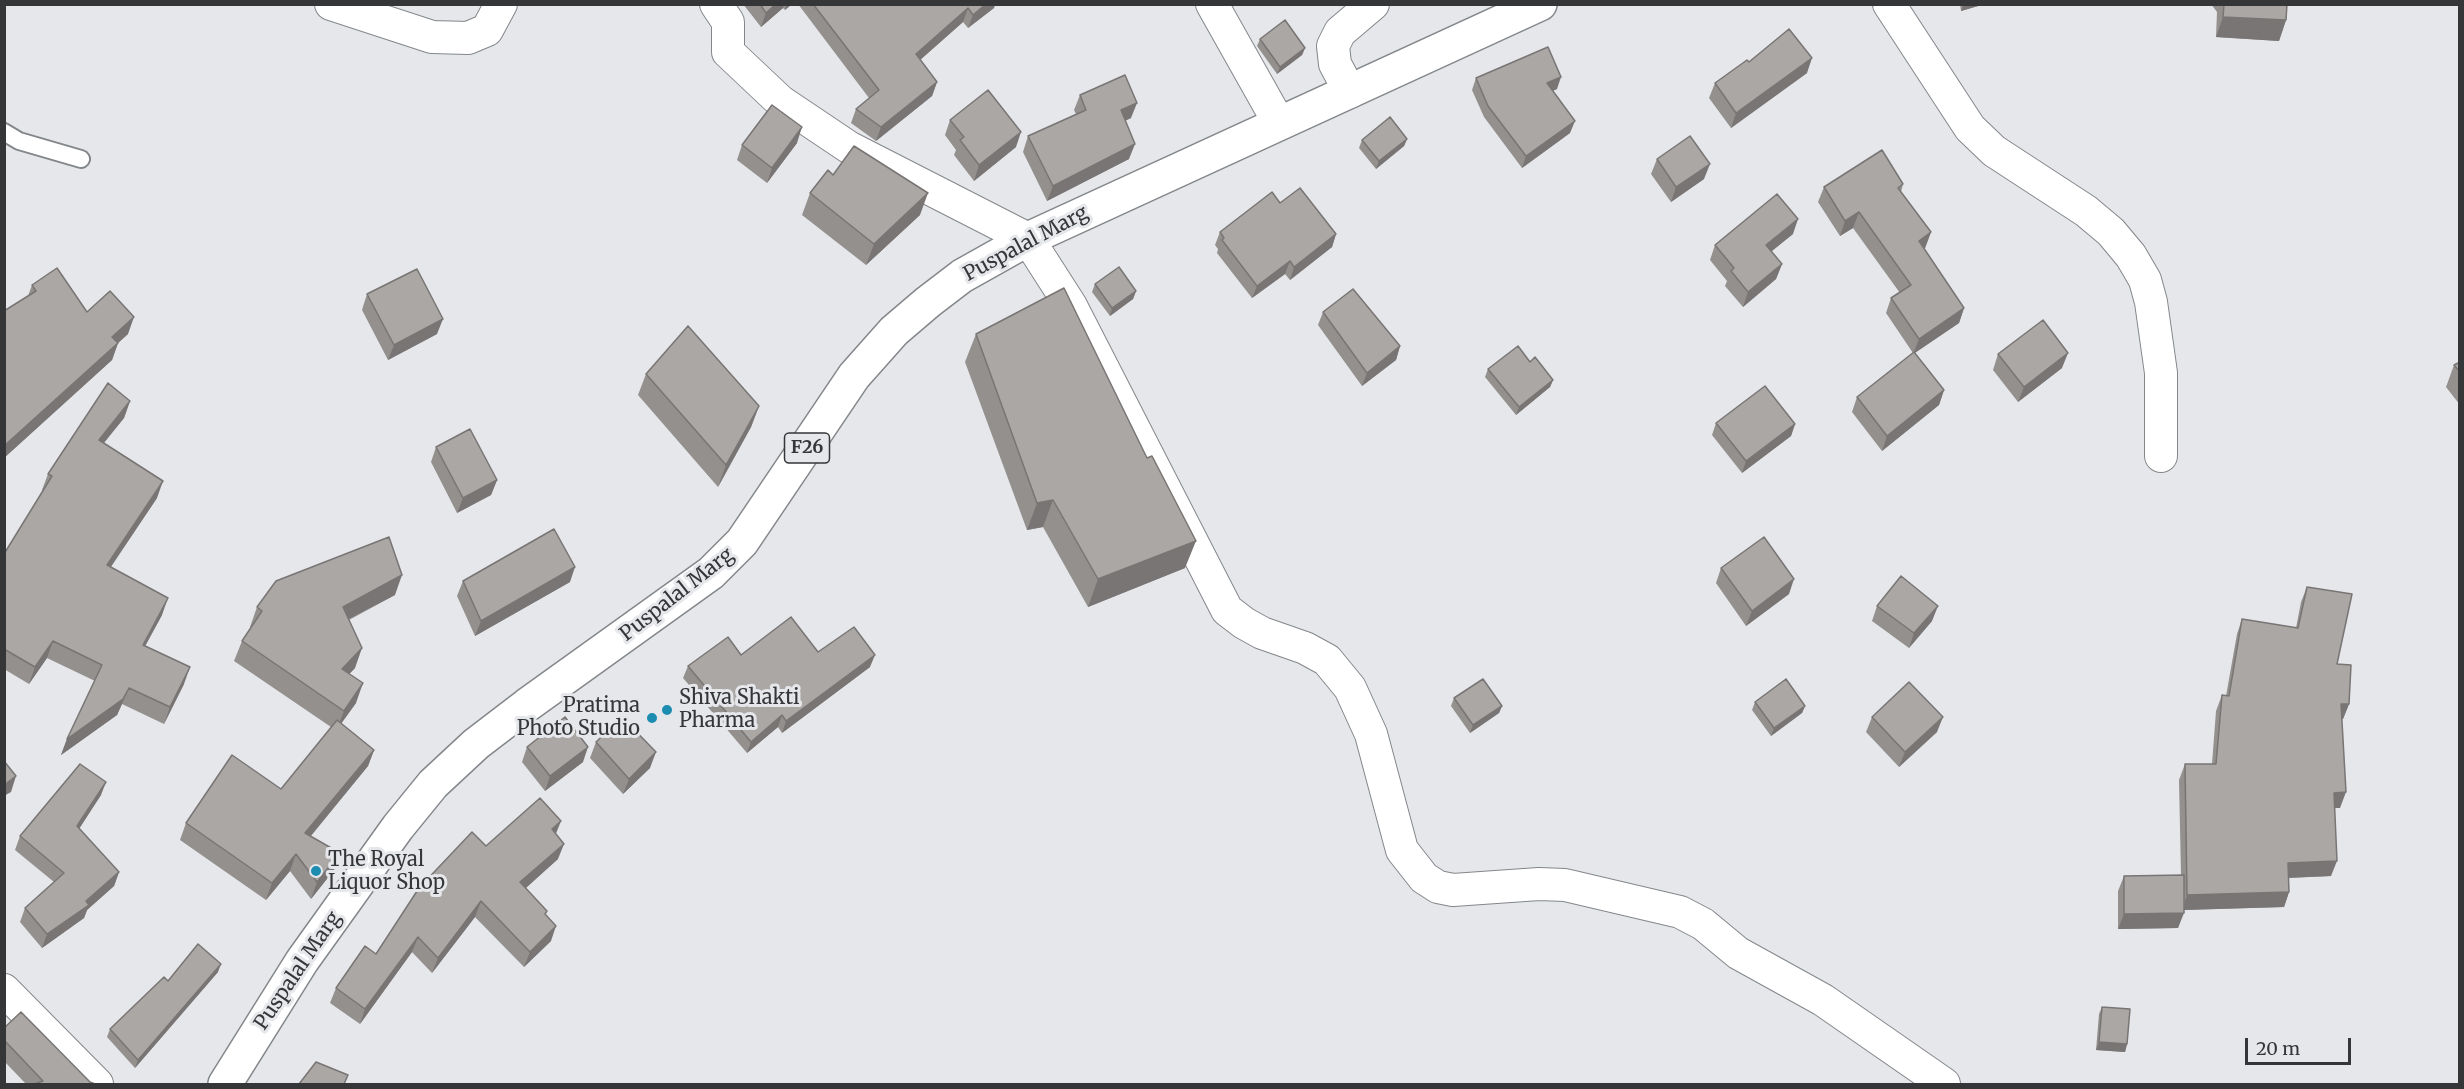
<!DOCTYPE html>
<style>
body{margin:0}
#map{position:relative;width:2464px;height:1089px;overflow:hidden;background:#e5e7eb;font-family:Merriweather,serif}
canvas{display:block}
.frame{position:absolute;inset:0;border:6px solid #353637;pointer-events:none}
.scale{position:absolute;left:2245px;top:1038px;width:106px;height:27px;box-sizing:border-box;border:3px solid #353637;border-top:0;padding-left:8px;font-size:18px;line-height:21px;white-space:nowrap;color:#353637;-webkit-text-stroke:4px #e5e7eb;paint-order:stroke}
</style>
<div id="map">
<canvas width="2464" height="1089"></canvas>
<div class="frame"></div>
<div class="scale">20 m</div>
</div>
<script>
const g = document.querySelector('canvas').getContext('2d');
g.lineJoin = 'round';
const shape = rows => new Path2D(rows.map(r => 'M' + r).join(''));
function stroke(path, color, width, dash) { g.strokeStyle = color; g.lineWidth = width; g.lineCap = dash ? 'butt' : 'round'; g.setLineDash(dash || []); g.stroke(path); }
function fill(path, color) { g.fillStyle = color; g.fill(path, 'evenodd'); }
function write(font, color, halo, rows, align = 'center') {
  g.font = font + ' Merriweather,serif'; g.lineWidth = 6; g.setLineDash([]); g.textBaseline = 'middle'; g.strokeStyle = halo; g.fillStyle = color; for (const [text, x, y, turn = 0] of rows) {
    g.save(); g.translate(x, y); g.rotate((+turn || 0) * Math.PI / 180); g.textAlign = isNaN(turn) ? turn : align; if (halo) g.strokeText(text, 0, 0); g.fillText(text, 0, 0); g.restore();
  }
}
const lane = shape([
 [4,132,19,141,81,159]
]);
const street = shape([
 [331,4,432,37,468,38,487,30,501,4],
 [716,4,728,22,728,52,780,101,850,148,1028,239,1071,306,1227,610,1244,623,1262,633,1305,648,1327,660,1350,688,1371,734,1402,850,1424,878,1438,887,1453,890,1539,884,1565,885,1680,912,1703,924,1738,953,1823,1000,1944,1084],
 [1212,4,1279,123],
 [1889,4,1970,128,1994,151,2086,211,2111,232,2131,256,2145,280,2151,302,2161,373,2161,456],
 [1350,92,1335,64,1333,46,1340,32,1373,4],
 [4,990,97,1084]
]);
const primary = shape([
 [225,1084,302,961,398,827,433,784,476,744,527,705,711,573,742,542,854,376,894,331,928,302,962,276,1028,239,1540,4]
]);
stroke(lane, '#84878a', 20);
stroke(street, '#84878a', 34);
stroke(primary, '#84878a', 36);
stroke(lane, '#fff', 16);
stroke(street, '#fff', 32);
stroke(primary, '#fff', 33);
fill(shape([
 [743,4,792,4,785,10,783,8,761,27],
 [798,4,995,4,994,8,968,28,963,22,920,60,937,82,932,96,876,141,851,123,856,109,869,98],
 [1960,4,1985,4,1961,11],
 [2211,4,2287,4,2286,20,2279,41,2216,37,2217,12],
 [1260,39,1305,48,1302,55,1277,74,1257,46],
 [1749,62,1807,73,1731,128,1709,98,1715,83],
 [1476,78,1557,89,1552,91,1570,133,1522,168,1484,117,1472,90],
 [1080,95,1131,118,1125,121,1129,159,1047,201,1023,152,1028,136,1076,114,1074,110],
 [950,120,1016,147,974,181,954,155,956,150,945,135],
 [1407,139,1404,146,1376,169,1359,148,1362,140],
 [797,143,767,183,737,160,742,145],
 [1657,159,1704,179,1671,202,1651,174],
 [833,175,920,215,866,265,802,215,810,193],
 [1903,184,1901,192,1931,232,1925,248,1924,248,1964,308,1959,323,1915,353,1944,390,1939,405,1882,451,1852,412,1857,397,1913,353,1886,313,1891,298,1900,293,1853,228,1840,236,1818,202,1824,187],
 [1280,203,1336,234,1332,247,1290,280,1285,274,1252,298,1217,253,1218,249,1215,245,1220,232],
 [1793,234,1771,251,1782,264,1776,279,1743,307,1725,286,1727,281,1710,260,1715,245],
 [1095,284,1136,291,1133,299,1110,316,1092,292],
 [32,285,87,312,128,334,118,343,112,360,4,458,4,311,28,296],
 [367,294,437,334,388,360,362,310],
 [1323,312,1400,346,1396,360,1362,386,1318,325],
 [976,334,1147,458,1185,568,1088,607,1043,527,1027,530,965,362],
 [1998,354,2062,368,2018,402,1993,370],
 [1530,362,1553,380,1550,387,1516,415,1485,377,1488,369],
 [2460,362,2460,405,2446,387,2454,365],
 [646,374,759,406,751,427,718,487,638,395],
 [130,401,124,418,104,443,157,498,111,567,162,615,145,646,184,684,164,724,122,704,117,715,61,755,67,739,95,681,47,658,29,684,4,669,4,554,43,491,42,490,48,474],
 [1716,423,1795,424,1791,436,1742,473,1712,435],
 [436,447,497,480,491,495,457,513,431,462],
 [1721,568,1789,594,1746,626,1716,583],
 [463,581,570,582,475,636,457,596],
 [2307,587,2337,664,2349,704,2343,719,2342,719,2340,808,2335,808,2331,876,2289,878,2289,892,2284,907,2184,910,2178,928,2118,929,2118,891,2124,876,2181,875,2179,780,2185,764,2212,764,2216,711,2222,695,2226,696,2237,634,2242,619,2296,628,2301,602],
 [395,595,349,620,355,668,349,674,356,703,341,723,374,750,368,766,311,836,334,870,311,899,290,871,266,900,180,840,186,823,281,789,331,727,234,661,242,641,251,628,250,627,257,607],
 [1877,606,1932,621,1909,648,1872,621],
 [818,652,870,667,782,733,778,727,747,753,683,678,688,666,741,655],
 [1454,698,1502,706,1499,713,1470,733,1451,706],
 [1755,702,1805,706,1802,713,1771,736,1752,710],
 [1872,717,1937,732,1899,767,1866,732],
 [596,742,650,768,623,794,590,758],
 [527,747,583,762,545,791,522,762],
 [101,795,79,828,119,872,114,886,87,910,84,918,42,948,20,922,25,908,54,882,15,850,20,836],
 [556,834,558,859,525,888,546,916,551,941,524,967,475,917,432,973,412,952,360,1024,330,1003,336,988,376,954,486,846],
 [218,972,135,1068,107,1037,110,1029,168,981],
 [2102,1007,2127,1044,2125,1052,2096,1050,2099,1014],
 [4,1028,90,1082,95,1084,26,1084,4,1061]
]), '#93908e');
fill(shape([
 [776,4,784,4,783,8,761,27,766,13],
 [787,4,792,4,785,10],
 [986,4,995,4,994,8,968,28,973,15],
 [1964,4,1985,4,1961,11],
 [968,8,963,22,911,68,916,54],
 [2223,17,2286,20,2279,41,2216,37],
 [1305,48,1302,55,1277,74,1280,67],
 [1812,58,1807,73,1731,128,1736,113],
 [1561,77,1557,89,1543,95,1547,83],
 [937,82,932,96,876,141,881,127],
 [1137,103,1131,118,1115,125,1121,110],
 [1575,121,1570,133,1522,168,1526,156],
 [802,127,797,143,767,183,772,168],
 [1021,132,1016,147,974,181,979,165],
 [1407,139,1404,146,1376,169,1379,161],
 [1135,144,1129,159,1047,201,1053,186],
 [1710,164,1704,179,1671,202,1676,187],
 [928,193,920,215,866,265,874,244],
 [1859,212,1853,228,1840,236,1845,221],
 [1798,219,1793,234,1761,260,1766,245],
 [1931,232,1925,248,1914,256,1919,241],
 [1336,234,1332,247,1290,280,1294,267],
 [1290,261,1285,274,1252,298,1257,286],
 [1782,264,1776,279,1743,307,1748,292],
 [1136,291,1133,299,1110,316,1112,308],
 [1964,308,1959,323,1913,354,1919,339],
 [134,317,128,334,118,343,112,360,4,458,4,446,112,337],
 [443,319,437,334,388,360,394,345],
 [1400,346,1396,360,1362,386,1367,373],
 [2068,353,2062,368,2018,402,2024,387],
 [1553,380,1550,387,1516,415,1519,407],
 [1944,390,1939,405,1882,451,1887,436],
 [130,401,124,418,93,456,99,440],
 [759,406,751,427,718,487,726,465],
 [1795,424,1791,436,1742,473,1746,461],
 [497,480,491,495,457,513,463,498],
 [163,481,157,498,101,581,107,565],
 [1053,500,1043,527,1027,530,1037,503],
 [1196,541,1185,568,1088,607,1098,579],
 [575,567,570,582,475,636,481,621],
 [402,575,395,595,335,626,343,607],
 [1794,579,1789,594,1746,626,1752,611],
 [168,598,162,615,137,661,143,645],
 [1938,606,1932,621,1909,648,1914,633],
 [53,641,47,658,29,684,35,667],
 [362,648,355,668,335,689,342,669],
 [875,655,870,667,782,733,786,721],
 [190,667,184,684,164,724,170,707],
 [363,683,356,703,336,731,344,711],
 [129,688,122,704,117,715,61,755,67,739],
 [2341,704,2349,704,2343,719,2335,719],
 [1502,706,1499,713,1470,733,1473,725],
 [1805,706,1802,713,1771,736,1774,728],
 [782,715,778,727,747,753,751,742],
 [1943,717,1937,732,1899,767,1905,752],
 [588,747,583,762,545,791,550,776],
 [374,750,368,766,299,850,305,833],
 [656,752,650,768,623,794,629,779],
 [16,776,11,792,4,796,4,785],
 [106,782,101,795,72,840,77,826],
 [2346,792,2340,808,2329,808,2334,793],
 [561,821,555,836,552,829],
 [564,844,558,859,515,898,520,882],
 [340,853,334,870,311,899,317,882],
 [296,854,290,871,266,900,272,883],
 [2337,861,2331,876,2283,878,2288,863],
 [119,872,114,886,87,910,84,918,42,948,47,934],
 [2289,892,2284,907,2182,910,2187,895],
 [481,901,475,917,432,973,438,958],
 [2184,913,2178,928,2118,929,2124,914],
 [556,926,551,941,524,967,530,952],
 [418,937,412,952,360,1024,365,1009],
 [221,964,218,972,135,1068,138,1060],
 [2099,1042,2127,1044,2125,1052,2096,1050]
]), '#787574');
const building = shape([
 [760,4,776,4,766,13,760,4],
 [813,4,986,4,973,15,968,8,916,54,937,82,881,127,856,109,879,90,813,4],
 [2224,4,2287,4,2286,20,2223,17,2224,4],
 [1285,20,1305,48,1280,67,1260,39,1285,20],
 [1789,29,1812,58,1736,113,1715,83,1747,60,1749,62,1789,29],
 [1548,47,1561,77,1547,83,1575,121,1526,156,1488,106,1476,78,1548,47],
 [1125,75,1137,103,1121,110,1135,144,1053,186,1028,136,1086,110,1080,95,1125,75],
 [988,90,1021,132,979,165,960,140,964,137,950,120,988,90],
 [772,105,802,127,772,168,742,145,772,105],
 [1390,117,1407,139,1379,161,1362,140,1390,117],
 [1690,136,1710,164,1676,187,1657,159,1690,136],
 [854,146,928,193,874,244,810,193,828,170,833,175,854,146],
 [1882,150,1903,184,1898,188,1931,232,1919,241,1964,308,1919,339,1891,298,1911,285,1859,212,1845,221,1824,187,1882,150],
 [1300,188,1336,234,1294,267,1290,261,1257,286,1222,240,1224,238,1220,232,1272,192,1280,203,1300,188],
 [1777,194,1798,219,1766,245,1782,264,1748,292,1731,271,1734,268,1715,245,1777,194],
 [1119,267,1136,291,1112,308,1095,284,1119,267],
 [57,268,87,312,110,291,134,317,112,337,118,343,4,446,4,311,36,291,32,285,57,268],
 [417,269,443,319,394,345,367,294,417,269],
 [1064,288,1147,458,1152,456,1196,541,1098,579,1053,500,1037,503,976,334,1064,288],
 [1353,289,1400,346,1367,373,1323,312,1353,289],
 [2043,320,2068,353,2024,387,1998,354,2043,320],
 [688,326,759,406,726,465,646,374,688,326],
 [1518,346,1530,362,1535,357,1553,380,1519,407,1488,369,1518,346],
 [1914,352,1944,390,1887,436,1857,397,1914,352],
 [2460,362,2460,372,2454,365,2460,362],
 [108,383,130,401,99,440,163,481,107,565,168,598,143,645,190,667,170,707,129,688,123,699,67,739,102,665,53,641,35,667,4,649,4,554,52,476,48,474,108,383],
 [1765,386,1795,424,1746,461,1716,423,1765,386],
 [470,429,497,480,463,498,436,447,470,429],
 [554,529,575,567,481,621,463,581,554,529],
 [389,537,402,575,343,607,362,648,342,669,363,683,344,711,242,641,262,611,257,607,276,581,389,537],
 [1764,537,1794,579,1752,611,1721,568,1764,537],
 [1901,576,1938,606,1914,633,1877,606,1901,576],
 [2307,587,2352,594,2337,664,2351,665,2349,704,2341,704,2346,792,2334,793,2337,861,2288,863,2289,892,2187,895,2185,764,2216,764,2222,695,2229,696,2242,619,2298,628,2307,587],
 [791,617,818,652,854,627,875,655,786,721,782,715,751,742,688,666,728,637,741,655,791,617],
 [1483,679,1502,706,1473,725,1454,698,1483,679],
 [1786,679,1805,706,1774,728,1755,702,1786,679],
 [1909,682,1943,717,1905,752,1872,717,1909,682],
 [565,717,588,747,550,776,527,747,565,717],
 [622,717,656,752,629,779,596,742,622,717],
 [337,720,374,750,305,833,340,853,317,882,296,854,272,883,186,823,232,755,281,789,337,720],
 [4,761,16,776,4,785,4,761],
 [80,764,106,782,77,826,119,872,86,901,89,905,47,934,25,908,64,873,20,836,80,764],
 [540,798,561,821,552,829,564,844,520,882,547,911,545,914,556,926,530,952,481,901,438,958,418,937,365,1009,336,988,365,946,376,954,419,888,472,832,486,846,540,798],
 [2184,875,2184,913,2124,914,2124,876,2184,875],
 [198,944,221,964,138,1060,110,1029,164,977,168,981,198,944],
 [2102,1007,2130,1009,2127,1044,2099,1042,2102,1007],
 [21,1012,90,1082,95,1084,34,1084,43,1081,4,1040,4,1028,21,1012],
 [316,1062,348,1075,344,1084,299,1084,316,1062]
]);
fill(building, '#aba7a5');
stroke(building, '#787574', 1.5);
for (const [x, y, r, color] of [
 [667,710,6,"#1c8cb1"],
 [652,718,6,"#1c8cb1"],
 [316,871,6,"#1c8cb1"]
]) { const dot = new Path2D(); dot.arc(x, y, r, 0, 2 * Math.PI); g.fillStyle = color; g.fill(dot); stroke(dot, '#e5e7eb', 2); }
for (const [x, y, w] of [
 [807,448,45]
]) { const box = new Path2D(); box.roundRect(x - w / 2, y - 15, w, 30, 4.5); g.fillStyle = '#e5e7eb'; g.fill(box); stroke(box, '#353637', 1.5); }
write('bold 18px', '#353637', null, [
 ["F26",807,448]
]);
write('20px', '#353637', '#e5e7eb', [
 ["Puspalal Marg",1026,244,-28],
 ["Puspalal Marg",677,595,-38],
 ["Puspalal Marg",298,971,-56]
]);
write('20px', '#353637', '#e5e7eb', [
 ["Shiva Shakti",679,698],
 ["Pharma",679,721],
 ["Pratima",640,706,"right"],
 ["Photo Studio",640,729,"right"],
 ["The Royal",328,860],
 ["Liquor Shop",328,883]
], 'left');
</script>
